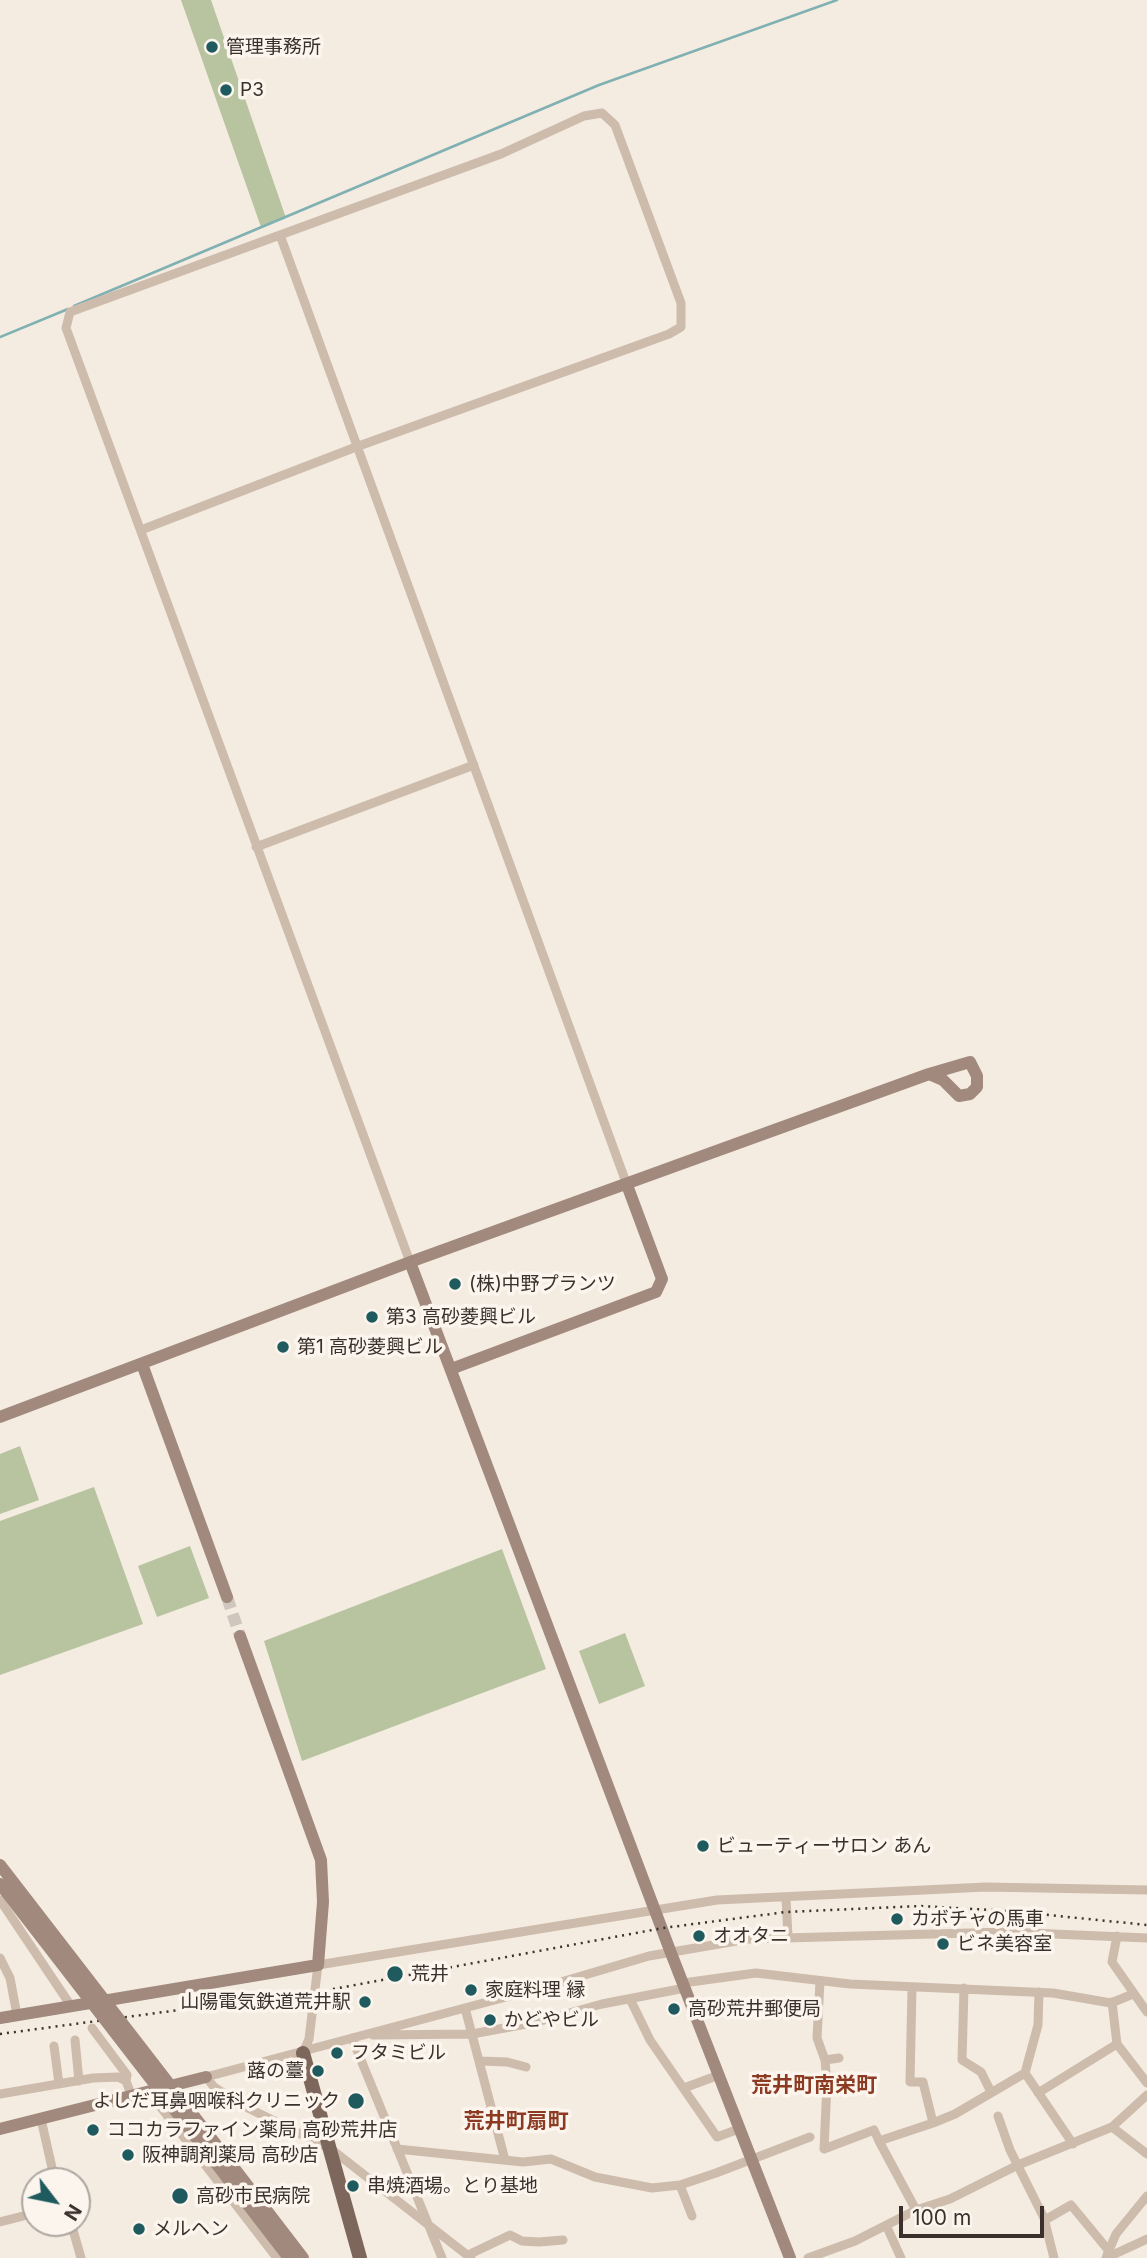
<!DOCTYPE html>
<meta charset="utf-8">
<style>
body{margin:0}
#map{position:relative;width:1147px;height:2258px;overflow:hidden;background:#f4ebe1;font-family:Inter,sans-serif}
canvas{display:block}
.north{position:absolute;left:21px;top:2167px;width:70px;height:70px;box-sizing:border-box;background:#fbf5ee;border:2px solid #aea6a0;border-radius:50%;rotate:122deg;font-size:19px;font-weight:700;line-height:28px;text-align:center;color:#3b302b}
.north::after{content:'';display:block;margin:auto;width:24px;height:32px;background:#1f5a5e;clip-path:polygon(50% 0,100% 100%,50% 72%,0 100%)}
.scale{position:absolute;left:899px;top:2206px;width:145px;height:32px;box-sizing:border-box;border:4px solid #3b302b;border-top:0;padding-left:9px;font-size:21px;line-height:24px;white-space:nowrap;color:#3b302b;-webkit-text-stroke:5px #fbf5ee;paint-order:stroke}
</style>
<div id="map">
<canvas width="1147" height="2258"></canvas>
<div class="north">N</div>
<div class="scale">100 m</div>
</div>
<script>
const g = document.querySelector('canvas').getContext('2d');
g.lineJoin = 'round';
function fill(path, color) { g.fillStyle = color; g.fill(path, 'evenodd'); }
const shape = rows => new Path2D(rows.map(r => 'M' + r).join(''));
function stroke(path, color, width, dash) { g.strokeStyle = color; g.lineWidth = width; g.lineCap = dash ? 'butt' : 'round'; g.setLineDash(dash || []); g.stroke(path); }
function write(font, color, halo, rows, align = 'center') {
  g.font = font + ' Inter,"Noto Sans JP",sans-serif'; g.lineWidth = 7; g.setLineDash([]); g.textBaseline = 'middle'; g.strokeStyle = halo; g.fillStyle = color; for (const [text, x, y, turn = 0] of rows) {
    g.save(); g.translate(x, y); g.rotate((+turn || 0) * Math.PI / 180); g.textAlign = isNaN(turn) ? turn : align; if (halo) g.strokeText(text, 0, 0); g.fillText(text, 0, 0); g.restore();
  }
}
fill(shape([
 [181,0,211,0,286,218,261,227],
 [20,1446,39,1500,0,1514,0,1454],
 [94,1487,143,1624,0,1675,0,1521],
 [190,1546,209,1598,157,1617,138,1566],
 [502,1549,546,1669,302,1761,264,1641],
 [625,1633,645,1686,599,1704,579,1651]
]), '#b8c4a0');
stroke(shape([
 [74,306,599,85,837,0],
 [0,337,68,309]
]), '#7fb0b2', 2.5);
stroke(shape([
 [227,1597,240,1636]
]), '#cfc6bd', 12, [12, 6]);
stroke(shape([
 [280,235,627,1185],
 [141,530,356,447,669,334,681,327,681,303,615,125,602,113,584,116,501,154,70,312,66,328,410,1262],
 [256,847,474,765],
 [786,1899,788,1936],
 [0,1900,71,2006],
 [1117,1936,1112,1962,1147,2012],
 [0,1958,10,1978,17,2015],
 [820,1981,817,2038,825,2060,827,2084,824,2149,874,2130,879,2141,933,2123,955,2114,1025,2073,1038,2025,1039,1992],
 [683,1983,756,1973,850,1984,1053,1993,1111,2003,1133,1994],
 [912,1987,910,2082,923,2082,933,2123],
 [964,1988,962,2060,981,2072,991,2092],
 [630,1999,650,2040,717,2137,739,2129],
 [1112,2002,1117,2044,1147,2083],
 [465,2008,505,2160],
 [92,2028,127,2075,126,2081,132,2097],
 [373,2035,472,2034,537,2022,602,2004,685,1988],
 [352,2038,442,2258],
 [75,2040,79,2081],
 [54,2046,59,2084],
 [303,2053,309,2039,318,1965,717,1900,986,1887,1147,1890],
 [825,2060,839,2058],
 [479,2061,507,2062,526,2067],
 [1025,2073,1073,2144],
 [684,2088,719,2075],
 [149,2092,277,2258],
 [1038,2093,1117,2044],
 [0,2094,93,2078,118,2077,126,2081],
 [998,2116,1010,2150,1044,2218,1054,2258],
 [41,2119,55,2181],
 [1112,2127,1147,2154],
 [879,2141,916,2210],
 [397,2149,523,2162,551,2159,595,2177,652,2188,680,2185,716,2173,810,2137],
 [680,2185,692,2216],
 [1045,2220,1071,2205,1109,2251],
 [0,2222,35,2213],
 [71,2223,81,2258],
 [886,2225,901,2258],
 [468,2255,510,2235,522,2241,539,2242,563,2240],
 [1107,2255,1116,2234,1147,2196],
 [471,2258,331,2149,246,2107,214,2087,206,2077,551,1985,649,1956,748,1939,1007,1932,1147,1938],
 [808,2258,855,2241,916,2210,950,2199,1018,2165,1112,2127,1147,2095],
 [1106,2258,1147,2239]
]), '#cdbbac', 9);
stroke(shape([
 [410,1262,671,1953,790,2258],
 [142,1364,227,1597],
 [451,1369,656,1292,662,1279,627,1185],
 [0,1417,410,1262,929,1074,970,1062,977,1076,977,1087,970,1094,959,1096,943,1080,929,1074],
 [0,2018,318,1965,323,1902,321,1860,240,1636],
 [0,2129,206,2077],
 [224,2155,303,2258],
 [215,2162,289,2258]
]), '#a18a7d', 12);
stroke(shape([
 [303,2053,360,2258]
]), '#7d675c', 14);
stroke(shape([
 [0,2034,328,1990,663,1928,786,1912,920,1906,1009,1911,1147,1925]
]), '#3b302b', 2.5, [2, 5]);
stroke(shape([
 [0,1865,224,2155],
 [0,1884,215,2162]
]), '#a18a7d', 12);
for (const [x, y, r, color] of [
 [212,47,7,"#1f5a5e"],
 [226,90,7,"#1f5a5e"],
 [455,1284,7,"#1f5a5e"],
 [372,1317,7,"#1f5a5e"],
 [283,1347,7,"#1f5a5e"],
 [703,1846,7,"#1f5a5e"],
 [897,1919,7,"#1f5a5e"],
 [699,1936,7,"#1f5a5e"],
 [943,1944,7,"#1f5a5e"],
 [395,1974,9,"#1f5a5e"],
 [471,1990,7,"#1f5a5e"],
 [365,2002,7,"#1f5a5e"],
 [674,2009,7,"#1f5a5e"],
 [490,2020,7,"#1f5a5e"],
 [337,2053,7,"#1f5a5e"],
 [318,2071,7,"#1f5a5e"],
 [356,2101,9,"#1f5a5e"],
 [93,2130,7,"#1f5a5e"],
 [128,2155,7,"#1f5a5e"],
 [353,2186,7,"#1f5a5e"],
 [180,2196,9,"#1f5a5e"],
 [139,2229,7,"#1f5a5e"]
]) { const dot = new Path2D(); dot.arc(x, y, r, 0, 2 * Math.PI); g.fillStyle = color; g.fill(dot); stroke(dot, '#fbf5ee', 2.5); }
write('19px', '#3b302b', '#fbf5ee', [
 ["管理事務所",226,47],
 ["P3",240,90],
 ["(株)中野プランツ",469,1284],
 ["第3 高砂菱興ビル",386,1317],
 ["第1 高砂菱興ビル",297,1347],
 ["ビューティーサロン あん",717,1846],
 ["カボチャの馬車",911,1919],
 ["オオタニ",713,1936],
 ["ビネ美容室",957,1944],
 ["荒井",411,1974],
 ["家庭料理 縁",485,1990],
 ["山陽電気鉄道荒井駅",351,2002,"right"],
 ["高砂荒井郵便局",688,2009],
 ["かどやビル",504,2020],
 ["フタミビル",351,2053],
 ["蕗の薹",304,2071,"right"],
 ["よしだ耳鼻咽喉科クリニック",340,2101,"right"],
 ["ココカラファイン薬局 高砂荒井店",107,2130],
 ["阪神調剤薬局 高砂店",142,2155],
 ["串焼酒場。とり基地",367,2186],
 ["高砂市民病院",196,2196],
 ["メルヘン",153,2229]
], 'left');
write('bold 21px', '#8c3b22', '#fbf5ee', [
 ["荒井町南栄町",814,2086],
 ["荒井町扇町",516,2122]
]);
</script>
